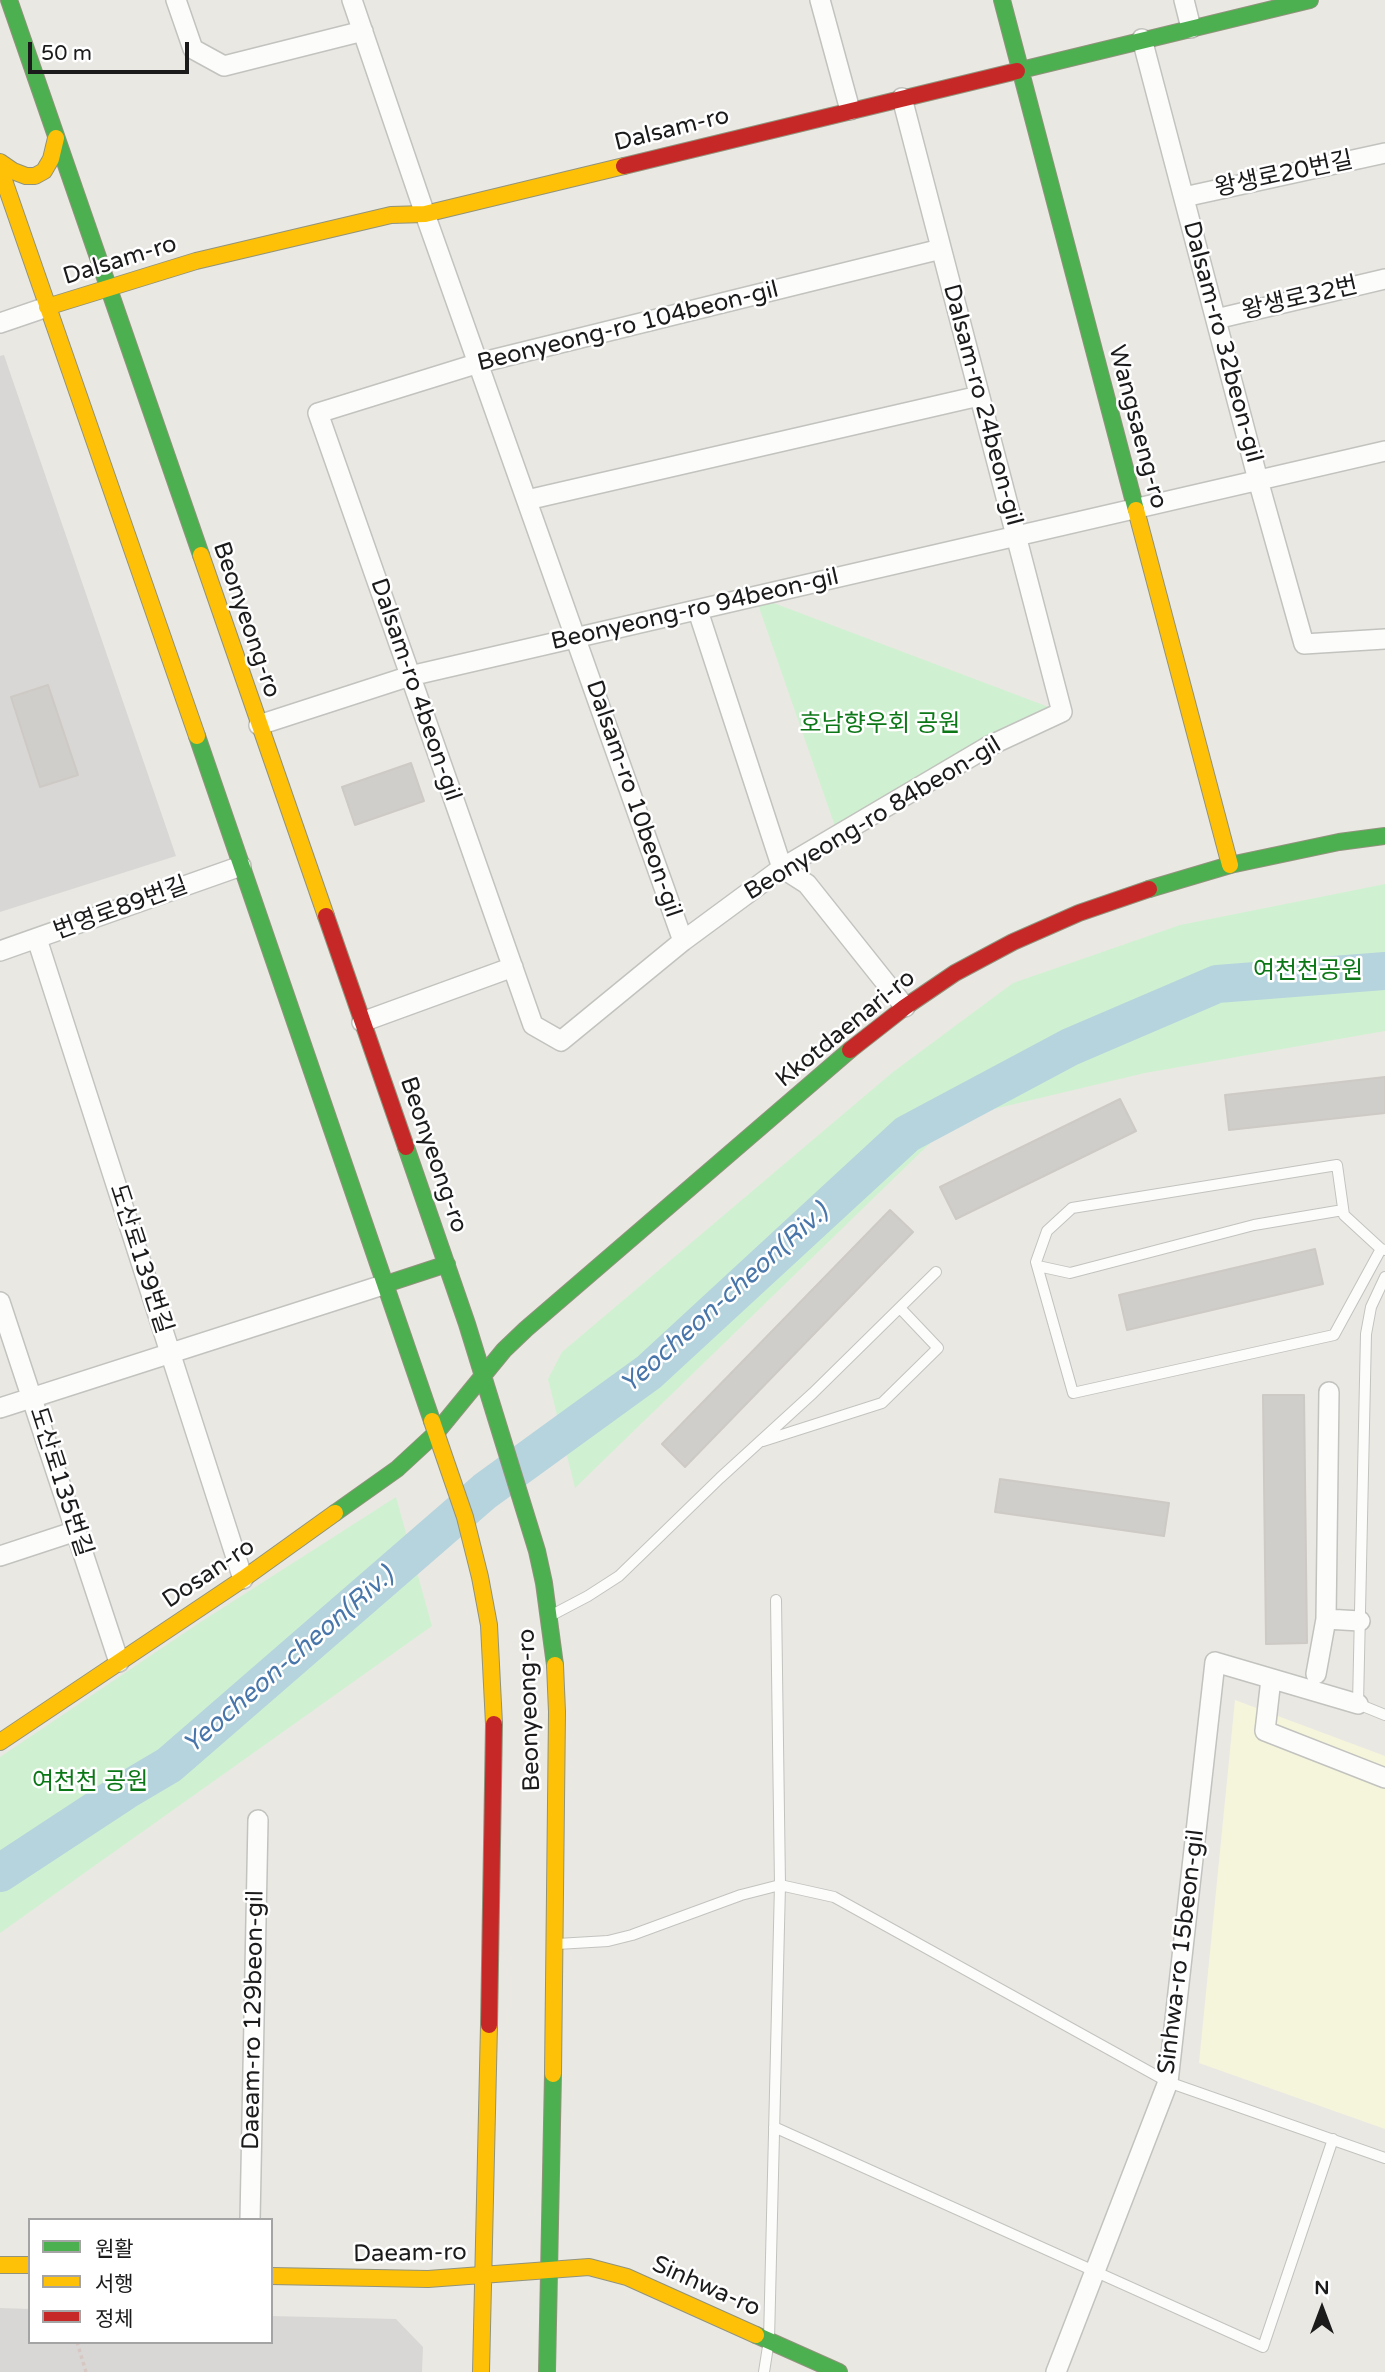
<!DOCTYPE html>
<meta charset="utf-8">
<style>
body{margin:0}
#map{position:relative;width:1385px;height:2372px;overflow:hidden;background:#eae8e3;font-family:"Varela Round","Noto Sans KR",sans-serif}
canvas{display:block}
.legend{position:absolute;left:28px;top:2218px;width:245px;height:126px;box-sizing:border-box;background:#fff;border:2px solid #a4a4a4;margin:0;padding:9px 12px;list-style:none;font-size:21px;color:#1b1b1b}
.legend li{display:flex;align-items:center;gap:14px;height:35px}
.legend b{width:35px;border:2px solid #a4a4a4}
.north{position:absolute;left:1287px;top:2274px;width:70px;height:70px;-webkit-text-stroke:5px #fff;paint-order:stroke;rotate:0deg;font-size:19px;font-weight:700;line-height:28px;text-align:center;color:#1b1b1b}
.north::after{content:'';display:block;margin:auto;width:24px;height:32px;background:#1b1b1b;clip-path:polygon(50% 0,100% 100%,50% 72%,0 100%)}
.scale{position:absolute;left:28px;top:42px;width:161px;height:32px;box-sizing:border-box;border:4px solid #1b1b1b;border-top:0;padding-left:9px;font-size:21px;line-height:24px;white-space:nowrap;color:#1b1b1b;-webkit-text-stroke:5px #fff;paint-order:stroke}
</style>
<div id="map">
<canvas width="1385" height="2372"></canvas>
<ul class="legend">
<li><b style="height:9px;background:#4caf50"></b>원활</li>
<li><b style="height:9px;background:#ffc107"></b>서행</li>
<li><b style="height:9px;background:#c62828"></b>정체</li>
</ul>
<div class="north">N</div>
<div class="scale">50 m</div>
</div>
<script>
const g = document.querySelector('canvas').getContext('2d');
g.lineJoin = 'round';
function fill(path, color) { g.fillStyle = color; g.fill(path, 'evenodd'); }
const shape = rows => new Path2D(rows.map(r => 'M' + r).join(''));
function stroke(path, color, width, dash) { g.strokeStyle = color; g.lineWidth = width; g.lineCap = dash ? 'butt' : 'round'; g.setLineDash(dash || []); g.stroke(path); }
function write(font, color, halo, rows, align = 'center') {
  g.font = font + ' "Varela Round","Noto Sans KR",sans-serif'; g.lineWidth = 5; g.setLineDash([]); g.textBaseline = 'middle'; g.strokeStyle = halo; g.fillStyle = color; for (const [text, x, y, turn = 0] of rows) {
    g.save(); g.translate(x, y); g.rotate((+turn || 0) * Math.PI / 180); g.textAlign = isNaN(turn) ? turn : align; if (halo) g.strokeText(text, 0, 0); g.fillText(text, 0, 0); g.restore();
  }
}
fill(shape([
 [4,355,176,856,0,912,0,356],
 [0,2308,30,2309,30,2342,271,2342,271,2316,396,2319,423,2347,422,2372,0,2372]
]), '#d9d7d5');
fill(shape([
 [1235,1700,1385,1756,1385,2129,1199,2063]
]), '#f5f5dc');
fill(shape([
 [755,596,1062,712,838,835],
 [1385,884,1385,1031,1145,1073,956,1118,575,1488,548,1379,562,1352,893,1072,1013,983,1180,925],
 [396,1497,432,1626,0,1933,0,1757,199,1623]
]), '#d0f1d1');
stroke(shape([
 [0,1873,125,1791,169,1765,485,1491,649,1372,907,1134,1070,1047,1217,984,1385,971]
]), '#b6d4dd', 38);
const building = shape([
 [48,685,78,775,40,787,11,697,48,685],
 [411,763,424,801,355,825,342,787,411,763],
 [1385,1077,1385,1113,1229,1130,1225,1095,1385,1077],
 [1120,1099,1136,1131,956,1219,940,1187,1120,1099],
 [890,1210,913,1232,685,1467,662,1444,890,1210],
 [1315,1249,1323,1284,1127,1330,1119,1295,1315,1249],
 [1263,1395,1304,1395,1307,1643,1266,1644,1263,1395],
 [1000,1479,1169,1503,1164,1536,995,1512,1000,1479]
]);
fill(building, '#d0ceca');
stroke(building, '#cdc9c5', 2);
const lane = shape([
 [1381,1249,1334,1335,1073,1393,1036,1262,1047,1231,1072,1208,1337,1165,1344,1215,1381,1249,1385,1250],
 [1038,1266,1070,1273,1254,1225,1343,1210],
 [1385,1277,1371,1307,1366,1334,1358,1704,1385,1715],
 [763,1441,882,1403,938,1348,900,1308],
 [550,1616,588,1596,619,1576,720,1478,813,1393,936,1272],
 [557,1944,608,1941,632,1935,741,1895,780,1885,834,1897,1168,2082,1385,2158],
 [774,2127,1263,2347,1333,2139],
 [764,2372,769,2340,780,1885,776,1600]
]);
const street = shape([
 [176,0,193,49,224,66,363,31],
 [352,0,425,214,683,941],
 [820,0,850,110],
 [1184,0,1191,28],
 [1142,39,1258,480,1304,644,1385,639],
 [902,98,1062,712,989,746,782,868,683,941,561,1041,533,1025,318,413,479,363,941,249],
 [1184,197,1385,153],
 [1216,319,1385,279],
 [0,323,47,307],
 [527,500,979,396],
 [698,611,782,868,807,884,905,1007],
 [259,725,410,676,1385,451],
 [37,939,243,1579],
 [0,951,241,866],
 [362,1022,513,967],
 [0,1302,119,1662],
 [1329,1392,1326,1619,1360,1621],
 [0,1408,386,1284],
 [0,1556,76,1531],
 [1316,1674,1326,1619],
 [1271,1679,1265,1731,1385,1778],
 [250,2220,258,1820],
 [1056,2372,1168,2082,1215,1662,1358,1704]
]);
const fast = shape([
 [9,0,201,555],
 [1002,0,1136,510],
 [1017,71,1310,0],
 [197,736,432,1421],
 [1149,889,1230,865,1339,842,1385,836],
 [406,1147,467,1324,537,1551,544,1583,555,1665],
 [386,1284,447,1264],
 [335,1513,397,1469,436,1433,504,1350,526,1329,850,1050],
 [756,2335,839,2372],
 [547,2372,553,2074]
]);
const slow = shape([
 [0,162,13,171,26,176,35,176,44,171,51,159,56,138],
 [0,169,197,736],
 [47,307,196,261,391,215,425,214,624,166],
 [1136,510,1230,865],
 [201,555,326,916],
 [432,1421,465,1517,480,1577,489,1625,494,1724],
 [0,1742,243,1579,335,1513],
 [553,2074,557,1712,555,1665],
 [0,2265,30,2265],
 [271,2276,428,2279,589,2267,627,2277,756,2335],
 [481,2372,489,2025]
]);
const jam = shape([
 [624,166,1017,71],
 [326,916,406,1147],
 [850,1050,905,1007,955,973,1013,942,1079,913,1149,889],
 [489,2025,494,1724]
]);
stroke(lane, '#c2c2bf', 12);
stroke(street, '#c2c2bf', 22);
stroke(fast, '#91937c', 18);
stroke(slow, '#91937c', 18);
stroke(jam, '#91937c', 18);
stroke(shape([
 [77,2342,86,2372]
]), '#d6c7c3', 3.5, [3.5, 3.5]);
stroke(lane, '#fcfcfb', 10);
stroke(street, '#fcfcfb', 19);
stroke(fast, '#4caf50', 16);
stroke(slow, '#ffc107', 16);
stroke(jam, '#c62828', 16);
write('24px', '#1b1b1b', '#fff', [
 ["Dalsam-ro",672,130,-14],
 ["왕생로20번길",1284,175,-12],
 ["Dalsam-ro",120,261,-17],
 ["왕생로32번",1300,299,-13],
 ["Beonyeong-ro 104beon-gil",628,327,-14],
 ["Dalsam-ro 32beon-gil",1222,342,75],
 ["Dalsam-ro 24beon-gil",982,405,75],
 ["Wangsaeng-ro",1137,427,75],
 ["Beonyeong-ro 94beon-gil",695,610,-13],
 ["Beonyeong-ro",246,620,71],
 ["Dalsam-ro 4beon-gil",415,690,71],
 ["Dalsam-ro 10beon-gil",633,799,71],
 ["Beonyeong-ro 84beon-gil",873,819,-31],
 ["번영로89번길",121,909,-20],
 ["Kkotdaenari-ro",846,1029,-39],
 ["Beonyeong-ro",433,1155,71],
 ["도산로139번길",140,1259,72],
 ["도산로135번길",60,1482,72],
 ["Dosan-ro",209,1574,-34],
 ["Beonyeong-ro",530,1710,-92],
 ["Sinhwa-ro 15beon-gil",1182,1952,-83],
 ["Daeam-ro 129beon-gil",254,2020,-89],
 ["Daeam-ro",410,2254,-1],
 ["Sinhwa-ro",706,2287,24]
]);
write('24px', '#0b7717', '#fff', [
 ["호남향우회 공원",880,725],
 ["여천천공원",1308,972],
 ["여천천 공원",90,1783]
]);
write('italic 26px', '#4876aa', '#fff', [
 ["Yeocheon-cheon(Riv.)",725,1299,-42],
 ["Yeocheon-cheon(Riv.)",289,1661,-41]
]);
</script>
